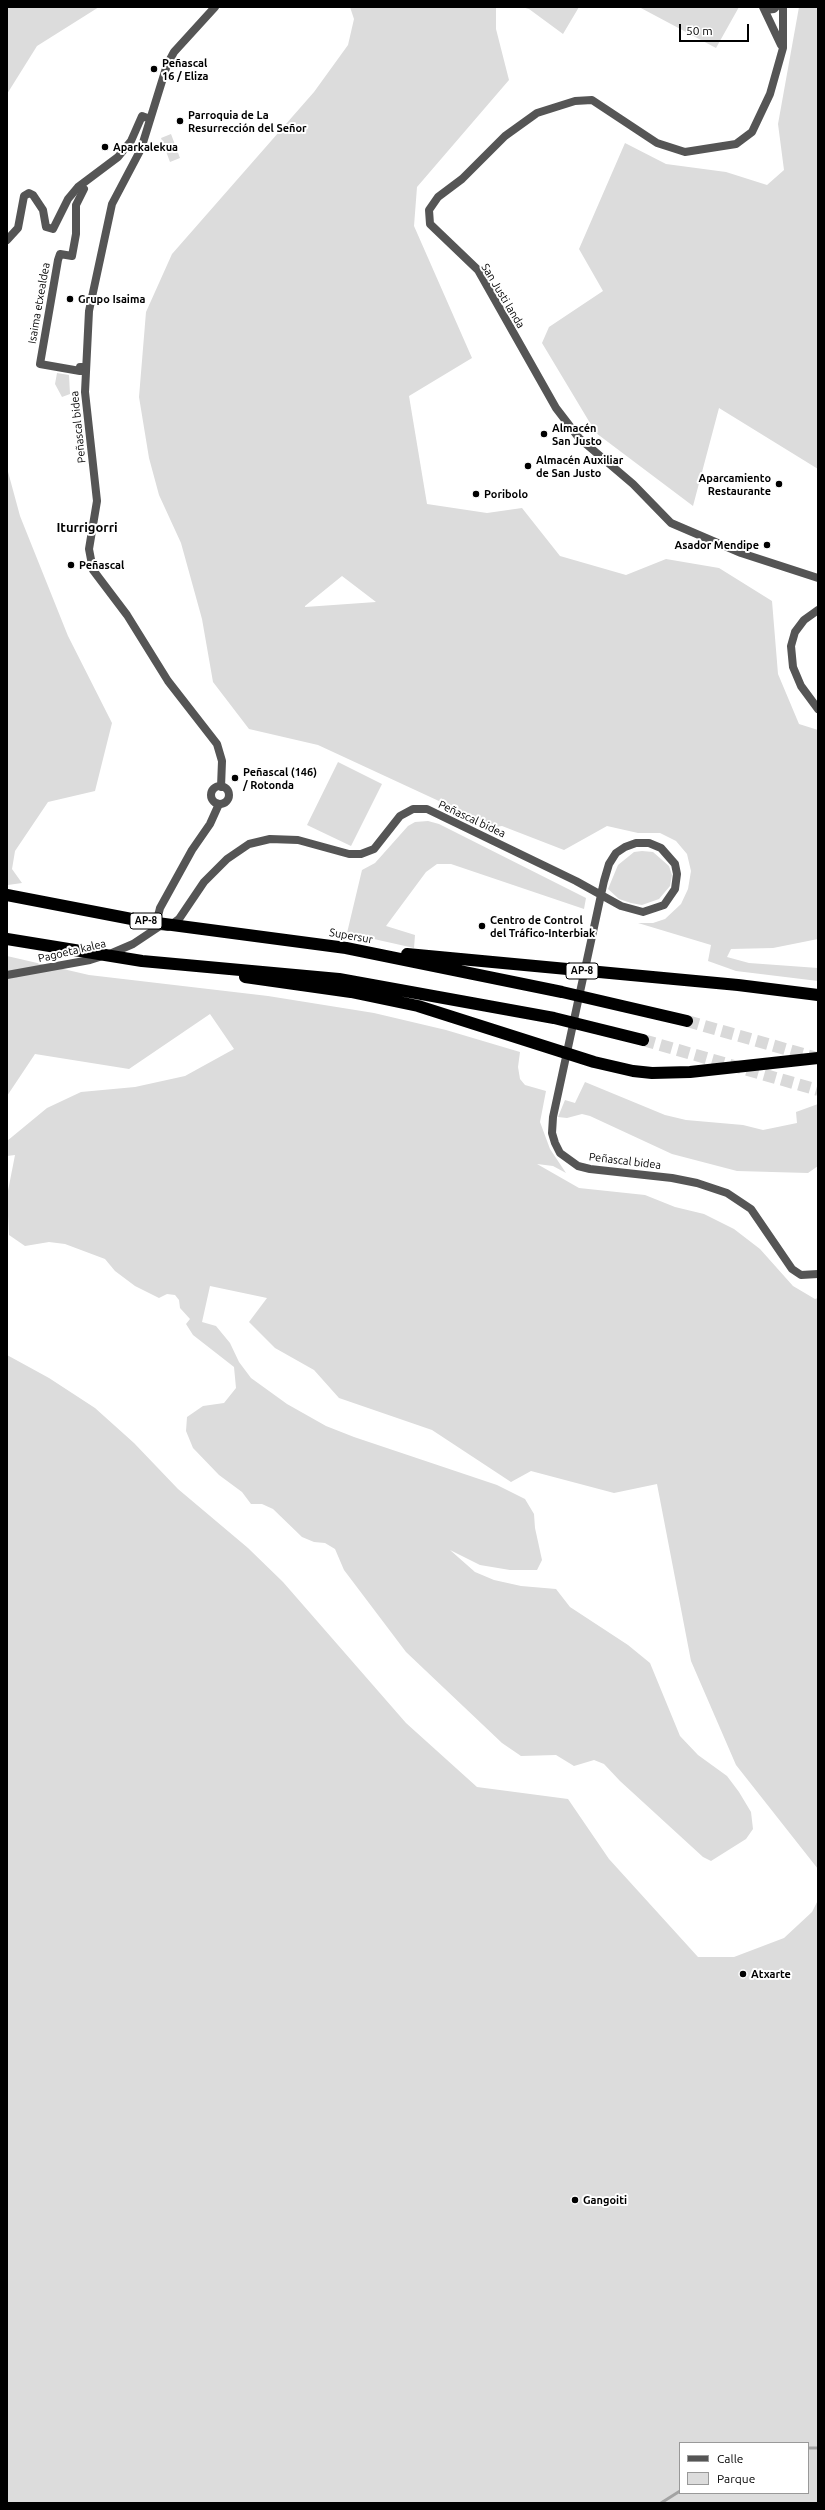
<!DOCTYPE html>
<meta charset="utf-8">
<style>
body{margin:0}
#map{position:relative;width:825px;height:2510px;overflow:hidden;background:#fff;font-family:Ubuntu,sans-serif}
canvas{display:block}
.frame{position:absolute;inset:0;border:8px solid #000;pointer-events:none}
.legend{position:absolute;left:679px;top:2442px;width:130px;height:52px;box-sizing:border-box;background:#fff;border:1px solid #999;margin:0;padding:5px 7px;list-style:none;font-size:12px;color:#000}
.legend li{display:flex;align-items:center;gap:8px;height:20px}
.legend b{width:20px;border:1px solid #999}
.scale{position:absolute;left:679px;top:24px;width:70px;height:18px;box-sizing:border-box;border:2px solid #000;border-top:0;padding-left:5px;font-size:12px;line-height:14px;white-space:nowrap;color:#000;-webkit-text-stroke:3px #fff;paint-order:stroke}
</style>
<div id="map">
<canvas width="825" height="2510"></canvas>
<div class="frame"></div>
<ul class="legend">
<li><b style="height:5px;background:#555"></b>Calle</li>
<li><b style="height:11px;background:#dcdcdc"></b>Parque</li>
</ul>
<div class="scale">50 m</div>
</div>
<script>
const g = document.querySelector('canvas').getContext('2d');
g.lineJoin = 'round';
function fill(path, color) { g.fillStyle = color; g.fill(path, 'evenodd'); }
const shape = rows => new Path2D(rows.map(r => 'M' + r).join(''));
function stroke(path, color, width, dash) { g.strokeStyle = color; g.lineWidth = width; g.lineCap = dash ? 'butt' : 'round'; g.setLineDash(dash || []); g.stroke(path); }
function write(font, color, halo, rows, align = 'center') {
  g.font = font + ' Ubuntu,sans-serif'; g.lineWidth = 4; g.setLineDash([]); g.textBaseline = 'middle'; g.strokeStyle = halo; g.fillStyle = color; for (const [text, x, y, turn = 0] of rows) {
    g.save(); g.translate(x, y); g.rotate((+turn || 0) * Math.PI / 180); g.textAlign = isNaN(turn) ? turn : align; if (halo) g.strokeText(text, 0, 0); g.fillText(text, 0, 0); g.restore();
  }
}
fill(shape([
 [7,7,99,7,37,46,7,94],
 [350,7,496,7,496,29,509,80,417,187,414,226,472,358,409,396,427,504,487,513,522,508,560,556,626,575,666,559,719,568,772,601,778,674,799,724,818,730,818,939,773,948,731,949,727,957,749,963,818,968,818,981,736,971,708,961,711,945,638,923,653,923,665,919,681,904,688,889,691,871,687,854,676,841,660,833,638,833,607,826,564,850,502,826,495,827,318,745,249,729,213,682,202,619,181,543,159,495,149,458,139,397,146,312,172,254,314,92,348,45,354,19],
 [342,576,376,602,305,607,305,606],
 [522,7,579,7,563,34,529,9],
 [639,7,739,7,716,48],
 [799,7,818,7,818,469,719,408,693,506,596,433,542,343,549,327,603,291,579,249,625,143,666,164,726,172,767,185,784,170,778,124],
 [171,134,180,158,170,162,161,138],
 [57,373,69,375,70,394,62,397,55,384],
 [7,468,20,516,68,636,112,723,95,791,48,802,15,851,12,869,22,883,8,885],
 [338,762,382,784,351,846,307,825],
 [428,821,439,824,586,898,584,909,451,864,437,864,426,872,386,926,415,935,414,948,347,933,362,870,375,863,408,826,415,822],
 [642,851,653,852,669,866,672,875,670,886,659,899,642,905,631,903,619,899,608,889,618,865,634,852],
 [7,956,89,975,268,996,374,1013,446,1030,520,1052,518,1067,520,1079,525,1085,546,1091,540,1122,550,1149,566,1173,553,1166,537,1164,579,1188,645,1195,675,1207,704,1214,734,1229,760,1249,793,1286,815,1299,818,1298,818,1869,736,1765,691,1661,657,1484,614,1493,531,1471,511,1482,432,1430,339,1398,314,1370,275,1348,249,1322,267,1298,210,1286,202,1322,216,1326,230,1343,239,1362,251,1378,287,1404,326,1426,354,1437,497,1485,525,1499,534,1514,535,1528,542,1560,537,1570,510,1570,480,1565,450,1550,475,1572,494,1580,521,1586,556,1589,570,1607,628,1645,650,1663,680,1736,698,1755,727,1776,739,1792,751,1812,753,1829,746,1839,711,1861,703,1857,620,1781,604,1764,594,1760,574,1766,556,1755,521,1756,502,1743,406,1652,344,1570,335,1549,325,1543,314,1542,302,1537,273,1509,262,1504,251,1504,242,1492,219,1475,193,1448,186,1431,187,1417,203,1406,224,1403,236,1388,234,1367,193,1335,186,1324,190,1319,180,1308,179,1300,175,1295,167,1294,159,1298,135,1286,115,1271,105,1259,65,1244,49,1242,25,1246,9,1235,7,1196,15,1155,7,1156,7,1141,47,1108,81,1092,135,1087,185,1076,234,1049,210,1014,129,1069,35,1054,7,1096],
 [585,1082,665,1115,686,1120,743,1125,763,1130,797,1123,796,1112,818,1104,818,1166,808,1173,737,1171,672,1154,590,1116,582,1114,567,1118,558,1117,565,1100,575,1103],
 [7,1355,49,1378,95,1408,134,1443,178,1489,248,1548,283,1582,406,1723,477,1787,568,1799,609,1859,698,1957,734,1957,784,1938,812,1912,818,1900,818,2503,7,2503],
 [680,2443,808,2443,808,2493,680,2493]
]), '#dcdcdc');
stroke(shape([
 [808,2448,818,2448],
 [661,2503,680,2491]
]), '#a3a3a3', 3);
stroke(shape([
 [687,1021,817,1058],
 [643,1040,818,1090]
]), '#d9d9d9', 12, [12, 6]);
stroke(shape([
 [84,189,76,205,76,234,72,256,60,254,58,260,40,364,80,371,80,367,86,367]
]), '#555', 8);
stroke(shape([
 [215,7,174,52,167,65,141,149,112,204,89,311,85,392,97,501,89,549,93,570,127,615,168,681,217,744,222,761,221,787],
 [763,7,781,45],
 [783,7,783,48,770,94,752,132,736,144,685,152,657,143,592,100,575,101,537,113,505,136,462,179,438,197,429,210,430,224,478,270,556,408,579,438,633,484,671,523,741,553,818,578],
 [765,10,774,9,776,7],
 [7,240,18,228,24,196,29,193,33,195,43,210,46,227,53,229,68,199,78,187,118,157,131,141,142,116,150,119],
 '211 795a9 9 0 1 1 18 0a9 9 0 1 1-18 0Z',
 [7,975,90,960,112,953,133,944,160,926]
]), '#555', 8);
stroke(shape([
 [818,610,804,620,795,632,791,646,793,667,801,686,818,709],
 [219,804,210,824,192,850,160,908,157,920,160,926,168,927,179,919,204,882,227,859,249,844,270,839,298,840,349,854,361,854,374,849,400,816,413,809,427,809,576,881,621,906,643,912,664,905,675,889,677,874,675,864,661,848,649,843,636,843,625,847,616,853,609,864,604,881,553,1117,552,1133,555,1143,560,1153,578,1166,590,1169,672,1178,697,1183,727,1193,751,1209,792,1269,801,1275,818,1274]
]), '#555', 8);
stroke(shape([
 [7,895,142,921,346,948,562,992,687,1021],
 [7,939,142,961,339,979,554,1018,643,1040],
 [407,954,738,985,818,995],
 [245,977,351,992,418,1006,594,1062,633,1071,652,1073,690,1072,818,1058]
]), '#000', 12);
for (const [x, y, r, color] of [
 [154,69,4,"#000"],
 [180,121,4,"#000"],
 [105,147,4,"#000"],
 [70,299,4,"#000"],
 [544,434,4,"#000"],
 [528,466,4,"#000"],
 [779,484,4,"#000"],
 [476,494,4,"#000"],
 [767,545,4,"#000"],
 [71,565,4,"#000"],
 [235,778,4,"#000"],
 [482,926,4,"#000"],
 [743,1974,4,"#000"],
 [575,2200,4,"#000"]
]) { const dot = new Path2D(); dot.arc(x, y, r, 0, 2 * Math.PI); g.fillStyle = color; g.fill(dot); stroke(dot, '#fff', 1.5); }
for (const [x, y, w] of [
 [146,921,32],
 [582,971,32]
]) { const box = new Path2D(); box.roundRect(x - w / 2, y - 8, w, 16, 3); g.fillStyle = '#fff'; g.fill(box); stroke(box, '#000', 1); }
write('bold 10px', '#000', null, [
 ["AP-8",146,921],
 ["AP-8",582,971]
]);
write('bold 11px', '#000', '#fff', [
 ["Peñascal",162,63],
 ["16 / Eliza",162,76],
 ["Parroquia de La",188,115],
 ["Resurrección del Señor",188,128],
 ["Aparkalekua",113,147],
 ["Grupo Isaima",78,299],
 ["Almacén",552,428],
 ["San Justo",552,441],
 ["Almacén Auxiliar",536,460],
 ["de San Justo",536,473],
 ["Aparcamiento",771,478,"right"],
 ["Restaurante",771,491,"right"],
 ["Poribolo",484,494],
 ["Asador Mendipe",759,545,"right"],
 ["Peñascal",79,565],
 ["Peñascal (146)",243,772],
 ["/ Rotonda",243,785],
 ["Centro de Control",490,920],
 ["del Tráfico-Interbiak",490,933],
 ["Atxarte",751,1974],
 ["Gangoiti",583,2200]
], 'left');
write('11px', '#000', '#fff', [
 ["San Justi landa",503,296,59],
 ["Isaima etxealdea",39,303,-80],
 ["Peñascal bidea",78,427,-96],
 ["Peñascal bidea",472,819,25],
 ["Supersur",351,936,10],
 ["Pagoeta kalea",72,951,-13],
 ["Peñascal bidea",625,1161,7]
]);
write('bold 13px', '#000', '#fff', [
 ["Iturrigorri",87,528]
]);
</script>
